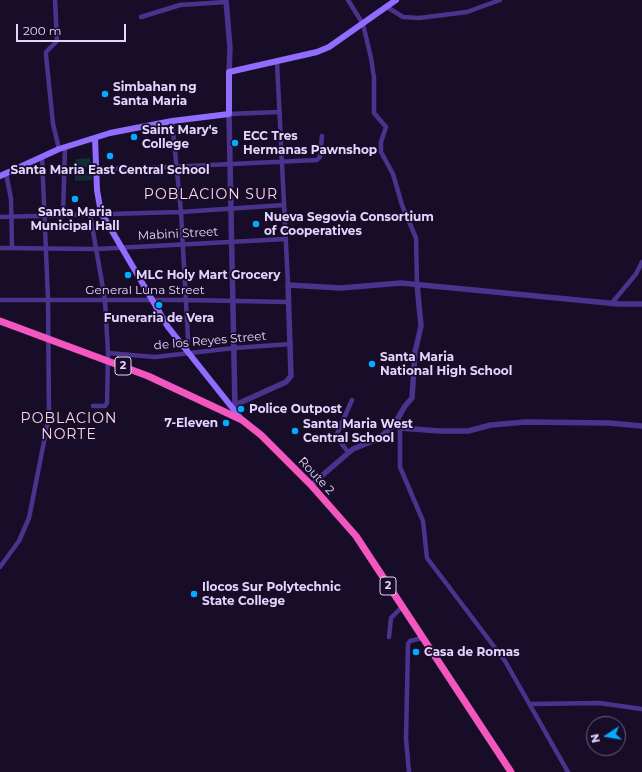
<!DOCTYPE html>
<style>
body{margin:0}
#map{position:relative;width:642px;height:772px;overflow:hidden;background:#180d29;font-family:Montserrat,sans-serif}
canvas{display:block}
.north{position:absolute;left:586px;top:716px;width:40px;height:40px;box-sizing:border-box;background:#180d29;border:1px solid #695d7f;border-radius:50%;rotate:258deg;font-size:11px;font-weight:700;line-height:16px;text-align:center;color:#e3d5ff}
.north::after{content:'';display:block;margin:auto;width:14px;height:18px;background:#01adff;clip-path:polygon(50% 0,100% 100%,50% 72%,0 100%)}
.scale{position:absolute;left:16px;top:24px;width:110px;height:18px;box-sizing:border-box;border:2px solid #e3d5ff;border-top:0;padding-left:5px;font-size:12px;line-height:14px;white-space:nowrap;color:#e3d5ff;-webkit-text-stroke:3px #180d29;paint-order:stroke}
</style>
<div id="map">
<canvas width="642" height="772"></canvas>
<div class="north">N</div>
<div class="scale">200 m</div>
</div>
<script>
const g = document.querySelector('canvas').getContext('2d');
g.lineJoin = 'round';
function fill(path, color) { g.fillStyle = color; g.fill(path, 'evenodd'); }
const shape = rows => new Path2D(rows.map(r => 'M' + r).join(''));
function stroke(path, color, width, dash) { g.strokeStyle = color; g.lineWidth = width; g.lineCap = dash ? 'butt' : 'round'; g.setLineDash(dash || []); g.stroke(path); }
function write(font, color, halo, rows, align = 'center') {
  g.font = font + ' Montserrat,sans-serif'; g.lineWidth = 3.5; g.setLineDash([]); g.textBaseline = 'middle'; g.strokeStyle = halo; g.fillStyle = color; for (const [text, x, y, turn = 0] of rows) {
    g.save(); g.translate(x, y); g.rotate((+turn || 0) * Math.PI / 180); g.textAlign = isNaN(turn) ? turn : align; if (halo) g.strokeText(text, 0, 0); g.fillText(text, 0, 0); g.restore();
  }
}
fill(shape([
 [90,158,91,167,76,167,76,159],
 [75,172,92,172,92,180,75,181]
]), '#102d34');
stroke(shape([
 [55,0,57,41,46,52,46,55,53,124,59,149],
 [348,0,363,24,371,58,374,78,374,113,386,127,381,142,381,152,393,174,402,205,416,238,417,284],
 [387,7,403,17,419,18,467,12,500,0],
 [141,17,180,5,226,2],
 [277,62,288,285],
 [229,114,280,112],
 [172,121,181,212,188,339,187,351],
 [96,169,147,168,317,160,320,157,322,136],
 [6,173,11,199,12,248],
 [63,214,65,147],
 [90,214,105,300,108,353,107,403,105,406,93,406],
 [0,217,181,212,284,205],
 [0,248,97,249,286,239],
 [0,300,185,300,289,302],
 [611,304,636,274,642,262],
 [108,353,155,357,234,348,291,344],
 [400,428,400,467,423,521,427,558,505,661,568,772],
 [348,452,336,436,352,400],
 [0,567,19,541,29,518,49,416,48,299,42,157],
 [389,637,391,618,402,607],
 [530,704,599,703,642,709],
 [409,772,406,739,408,644,410,641,422,638]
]), '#4b338d', 4.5);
stroke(shape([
 [226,0,230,48,229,72],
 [229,114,235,407],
 [235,405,286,382,291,376,288,285,341,288,401,283,619,304,642,304],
 [394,425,400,428,440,431,468,431,491,425,526,422,609,423,642,426],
 [311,485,353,449,378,439,394,425,405,406,412,398,415,352,421,326,417,284]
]), '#4b338d', 5.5);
stroke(shape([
 [95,138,97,190,101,213,105,219,168,327,242,420],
 [0,176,59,149,110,133,172,121,229,114,229,72,317,52,329,47,396,0]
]), '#916cff', 6);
stroke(shape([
 [0,321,148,376,242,420,261,435,311,485,356,536,511,772]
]), '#f356be', 7);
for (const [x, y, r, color] of [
 [105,94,4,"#01adff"],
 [134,137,4,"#01adff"],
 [235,143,4,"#01adff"],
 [110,156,4,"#01adff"],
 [75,199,4,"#01adff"],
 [256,224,4,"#01adff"],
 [128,275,4,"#01adff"],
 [159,305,4,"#01adff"],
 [372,364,4,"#01adff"],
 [241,409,4,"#01adff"],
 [226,423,4,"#01adff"],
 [295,431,4,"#01adff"],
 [194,594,4,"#01adff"],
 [416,652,4,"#01adff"]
]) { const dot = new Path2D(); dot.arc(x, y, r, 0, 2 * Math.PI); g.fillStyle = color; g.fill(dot); stroke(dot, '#180d29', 1.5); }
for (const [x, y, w] of [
 [123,366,16],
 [388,586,16]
]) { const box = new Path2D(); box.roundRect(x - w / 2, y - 9, w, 18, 3); g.fillStyle = '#180d29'; g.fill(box); stroke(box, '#e3d5ff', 1); }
write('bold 11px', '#e3d5ff', null, [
 ["2",123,366],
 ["2",388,586]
]);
write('bold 12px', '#e3d5ff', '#180d29', [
 ["Simbahan ng",113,87],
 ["Santa Maria",113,101],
 ["Saint Mary's",142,130],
 ["College",142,144],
 ["ECC Tres",243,136],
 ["Hermanas Pawnshop",243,150],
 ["Santa Maria East Central School",110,170,"center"],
 ["Santa Maria",75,212,"center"],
 ["Municipal Hall",75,226,"center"],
 ["Nueva Segovia Consortium",264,217],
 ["of Cooperatives",264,231],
 ["MLC Holy Mart Grocery",136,275],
 ["Funeraria de Vera",159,318,"center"],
 ["Santa Maria",380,357],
 ["National High School",380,371],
 ["Police Outpost",249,409],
 ["7-Eleven",218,423,"right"],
 ["Santa Maria West",303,424],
 ["Central School",303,438],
 ["Ilocos Sur Polytechnic",202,587],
 ["State College",202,601],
 ["Casa de Romas",424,652]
], 'left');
write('12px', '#e3d5ff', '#180d29', [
 ["Mabini Street",178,234,-3],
 ["General Luna Street",145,290],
 ["de los Reyes Street",210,341,-5],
 ["Route 2",316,476,47]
]);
g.letterSpacing = '1px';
write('14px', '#ffd7e7', '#180d29', [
 ["POBLACION SUR",211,195],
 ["POBLACION",69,419],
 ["NORTE",69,435]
]);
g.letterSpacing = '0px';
</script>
